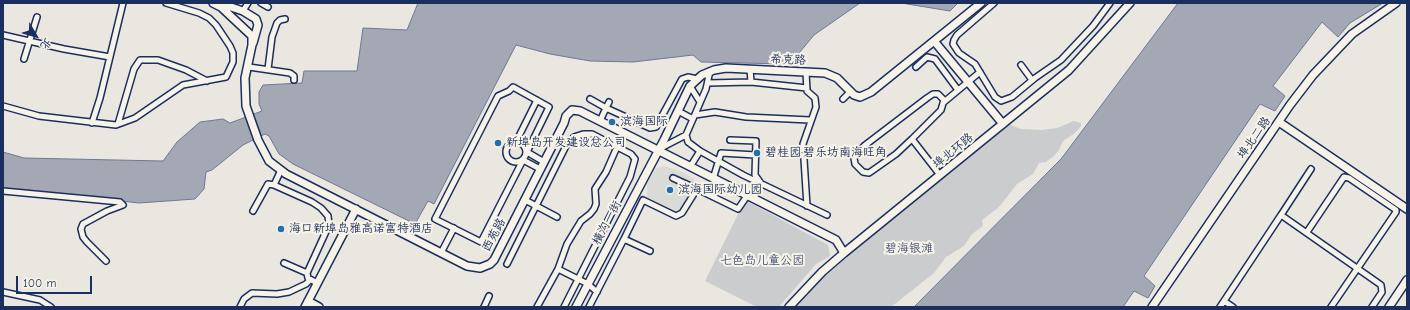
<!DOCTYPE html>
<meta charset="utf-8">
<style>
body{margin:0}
#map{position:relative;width:1410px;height:310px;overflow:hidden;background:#eae7e0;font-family:"Comic Neue","LXGW WenKai TC",sans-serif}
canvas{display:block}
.frame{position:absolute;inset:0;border:4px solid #1b2f5e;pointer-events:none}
.north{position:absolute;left:16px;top:16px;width:40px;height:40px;-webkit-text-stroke:3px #f7f3e8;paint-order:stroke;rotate:128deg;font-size:11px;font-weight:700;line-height:16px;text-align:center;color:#1b2f5e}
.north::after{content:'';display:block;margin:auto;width:14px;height:18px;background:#1b2f5e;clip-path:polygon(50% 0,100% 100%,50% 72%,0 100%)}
.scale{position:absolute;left:16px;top:276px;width:76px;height:18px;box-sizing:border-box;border:2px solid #1b2f5e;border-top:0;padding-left:5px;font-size:12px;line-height:14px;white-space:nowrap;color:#1b2f5e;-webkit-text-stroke:3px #f7f3e8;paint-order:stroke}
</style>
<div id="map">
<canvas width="1410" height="310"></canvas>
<div class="frame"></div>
<div class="north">北</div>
<div class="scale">100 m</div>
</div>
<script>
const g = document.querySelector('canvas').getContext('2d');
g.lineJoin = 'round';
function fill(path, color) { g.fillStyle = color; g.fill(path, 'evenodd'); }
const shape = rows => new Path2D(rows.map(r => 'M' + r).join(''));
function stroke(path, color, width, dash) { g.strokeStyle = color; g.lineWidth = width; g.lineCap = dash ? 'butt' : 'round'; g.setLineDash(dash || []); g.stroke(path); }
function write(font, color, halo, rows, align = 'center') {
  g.font = font + ' "Comic Neue","LXGW WenKai TC",sans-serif'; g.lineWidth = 4; g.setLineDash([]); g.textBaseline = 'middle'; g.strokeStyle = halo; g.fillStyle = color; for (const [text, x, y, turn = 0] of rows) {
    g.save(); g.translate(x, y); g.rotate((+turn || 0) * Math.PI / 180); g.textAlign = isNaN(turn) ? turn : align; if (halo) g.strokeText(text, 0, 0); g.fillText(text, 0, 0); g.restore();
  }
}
fill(shape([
 [664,166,683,172,694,179,696,182,682,211,677,214,647,198,647,184,649,179,656,168]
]), '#dadad6');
fill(shape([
 [1074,121,1081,123,1081,126,1075,133,1063,141,1059,150,1054,156,1046,162,1039,163,1033,174,1017,184,999,207,982,220,983,226,972,234,964,246,946,257,934,273,891,307,794,307,814,286,869,238,1008,124,1021,129,1042,130,1057,128],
 [745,200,828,245,830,256,816,264,779,307,757,307,705,281]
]), '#cbcccd');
const water = shape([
 [418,3,860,3,814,35,795,58,783,64,701,62,693,55,633,62,590,61,550,54,516,45,434,204,428,201,415,224,293,164,279,154,269,136,265,134,243,145,212,170,206,172,204,189,195,199,139,203,3,188,3,152,24,158,163,161,177,142,200,122,223,119,230,123,262,111,259,104,259,92,263,85,302,83,304,71,357,71,363,28,407,30,418,3],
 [901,3,958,3,950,11,901,3],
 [1178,3,1383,3,1350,23,1338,37,1322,22,1273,86,1285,96,1275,111,1260,104,1144,276,1155,286,1148,298,1134,291,1123,307,914,307,1061,159,1178,3]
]);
fill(water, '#a3a8b4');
stroke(water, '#6d7892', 1);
const street = shape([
 [261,3,268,7],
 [994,3,957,35,954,40,953,44,959,53,975,64,995,97,1001,101,1012,97,1035,78,1061,60,1093,26,1110,3],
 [243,11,248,3],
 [3,35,64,49,110,57],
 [24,59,37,17],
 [1021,65,1032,80],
 [249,67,290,73,294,76,294,80],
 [916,67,927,57,935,59,958,90],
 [268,69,272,37,277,23,280,20,285,19],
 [750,69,751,82],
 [806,72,807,91,815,98,816,107,803,144,807,206],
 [708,83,751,82,807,88],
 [690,86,700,102],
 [590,99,606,108,609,102],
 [843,99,851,91],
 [944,102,980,72],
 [3,106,39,116,116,125,135,118,183,85,226,77,233,62,233,53,230,46,216,25,209,18,199,13,166,3],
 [678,111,693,119],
 [695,115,715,112,746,117,810,120],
 [600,121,606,108,650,128,656,127,682,79,688,77,697,79],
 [92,123,100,98,123,3],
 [118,124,134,69,140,60,158,60,186,70,207,81],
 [912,139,941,110,944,100,938,94,933,94,927,98,864,146,854,158,855,164,863,172,869,173,896,154,912,139,940,175],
 [730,140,756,141,755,175,760,182,754,199],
 [516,142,537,100],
 '506 152a10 10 0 1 1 20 0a10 10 0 1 1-20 0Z',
 [659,149,686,135],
 [700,151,688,142,686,135,706,89,710,71],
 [690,167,700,151,743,175,827,215],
 [540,169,523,160,481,242,435,219,498,96,509,91,513,87,549,107,527,152,544,162],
 [281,170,274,185,312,202,321,208,328,216,329,225,307,273,308,278,317,283],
 [673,178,697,189],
 [713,179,721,153,756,155],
 [3,191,120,202,123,205,107,211,83,224,81,229,83,237,87,242,106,261],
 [525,200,557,217],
 [253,211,268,184,274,185],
 [1281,215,1311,169],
 [1307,232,1344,177,1349,178,1396,210,1396,212,1331,307],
 [650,251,624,239,643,200,676,216,682,213,697,189,738,209,747,196],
 [441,253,454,228],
 [284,263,307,273],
 [507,264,566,146,574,137,583,134,592,134,631,154,635,159,630,177,564,307],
 [558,269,588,284,597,292],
 [3,292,40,300,51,307],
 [240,307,244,299,252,293,277,294,289,292,306,284,310,280],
 [484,307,489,296],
 [537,307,558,269,567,244,581,221,590,214,594,209,596,204,595,189,606,172,617,147],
 [589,307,624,239],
 [1220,307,1224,301],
 [1233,307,1224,301,1281,215,1381,285,1382,292,1372,307]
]);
const secondary = shape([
 [213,3,221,7,252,36,252,45,245,78,246,106,258,140,269,161,286,174,467,266,480,268,490,264,494,260,564,123,566,116,572,110,580,111,832,238,836,240,844,253],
 [221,7,231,7,243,11,256,19,258,25,253,43],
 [934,41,1003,124],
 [1279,122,1407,209],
 [308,301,319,307],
 [305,307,356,209],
 [576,307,664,140,690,86,702,75,714,70,726,68,825,73,837,78,854,95,860,97,871,92,981,3],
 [789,307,822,272,844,253,1069,70,1130,3],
 [1152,307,1290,105,1313,75,1352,34,1396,3],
 [1389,307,1407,280]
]);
stroke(street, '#1b2f5e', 8);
stroke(secondary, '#1b2f5e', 10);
stroke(street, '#f7f3e8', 5);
stroke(secondary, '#f7f3e8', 7);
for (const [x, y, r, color] of [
 [612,122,4,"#1f6fb2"],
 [498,143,4,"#1f6fb2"],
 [757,153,4,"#1f6fb2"],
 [670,190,4,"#1f6fb2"],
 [281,229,4,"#1f6fb2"]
]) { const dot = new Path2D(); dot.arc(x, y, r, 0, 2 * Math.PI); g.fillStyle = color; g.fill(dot); stroke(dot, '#f7f3e8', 1.5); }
write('12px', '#1b2f5e', '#f7f3e8', [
 ["希克路",788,60,2],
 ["埠北二路",1254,138,-55],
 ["埠北环路",953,151,-39],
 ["横沟一街",607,223,-62],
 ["西苑路",494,235,-62]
]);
write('12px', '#1b2f5e', '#f7f3e8', [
 ["滨海国际",620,122],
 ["新埠岛开发建设总公司",506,143],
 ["碧桂园·碧乐坊南海旺角",765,153],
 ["滨海国际幼儿园",678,190],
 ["海口新埠岛雅高诺富特酒店",289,229]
], 'left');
write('12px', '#47567a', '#f7f3e8', [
 ["碧海银滩",909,249],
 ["七色岛儿童公园",762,261]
]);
</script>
